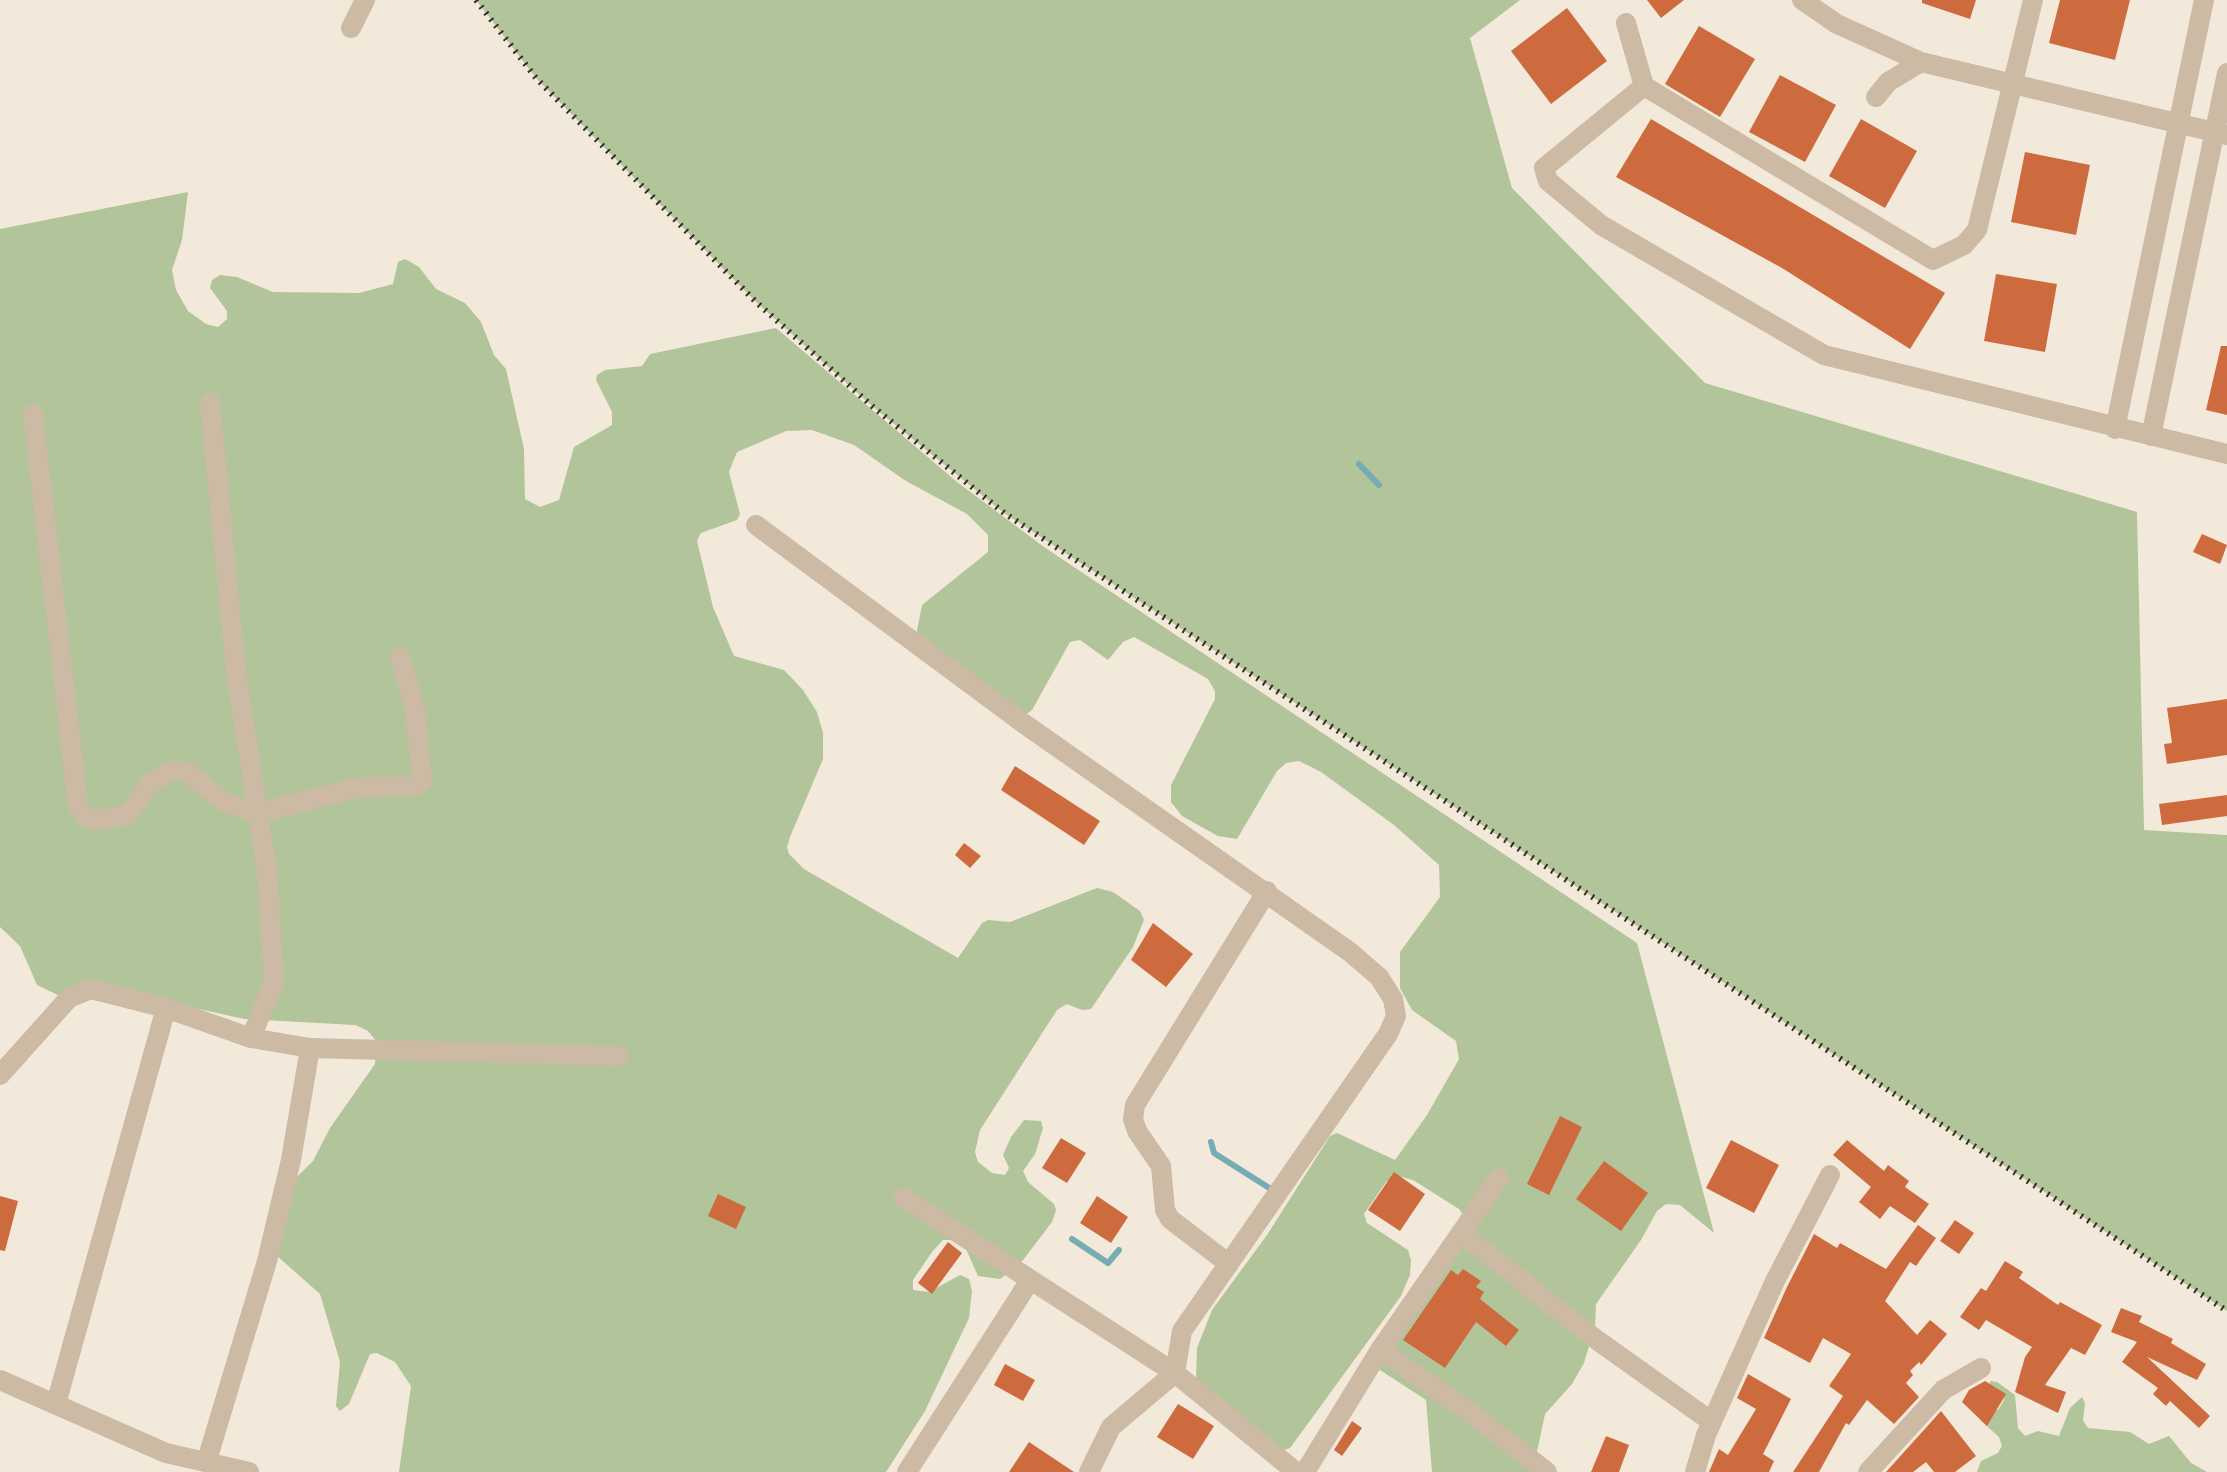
<!DOCTYPE html>
<style>
body{margin:0}
canvas{display:block;background:#f3e9da}
</style>
<canvas width="2227" height="1472"></canvas>
<script>
const g = document.querySelector('canvas').getContext('2d');
g.lineJoin = 'round';
function fill(path, color) { g.fillStyle = color; g.fill(path, 'evenodd'); }
const shape = rows => new Path2D(rows.map(r => 'M' + r).join(''));
function stroke(path, color, width, dash) { g.strokeStyle = color; g.lineWidth = width; g.lineCap = dash ? 'butt' : 'round'; g.setLineDash(dash || []); g.stroke(path); }
fill(shape([
 [476,0,1520,0,1470,38,1512,188,1705,383,2137,512,2144,830,2227,835,2227,1311,1004,513,872,406,755,301,536,78],
 [188,192,182,240,172,270,176,290,188,311,206,324,218,327,227,319,227,311,210,288,212,280,220,275,237,277,273,292,359,293,393,284,398,262,405,259,419,267,436,289,465,303,481,322,494,355,506,369,524,449,525,499,540,507,559,500,574,447,612,425,612,412,596,380,597,375,605,370,642,366,650,354,776,328,957,482,1044,547,1637,943,1714,1233,1680,1205,1666,1204,1657,1211,1641,1240,1596,1304,1595,1326,1584,1363,1572,1384,1545,1414,1535,1461,1540,1472,1432,1472,1426,1400,1380,1370,1378,1364,1465,1218,1459,1209,1413,1180,1398,1176,1386,1182,1364,1214,1367,1223,1408,1250,1411,1260,1410,1275,1401,1296,1290,1448,1281,1451,1196,1383,1197,1348,1212,1310,1267,1235,1330,1136,1337,1133,1395,1160,1427,1115,1459,1059,1456,1041,1412,1010,1400,988,1400,952,1440,897,1439,865,1394,825,1321,772,1299,761,1286,763,1277,771,1237,839,1218,836,1182,816,1171,802,1171,785,1215,699,1215,691,1208,679,1134,637,1123,642,1108,660,1080,640,1070,642,1032,710,1020,719,916,636,922,605,988,552,988,535,967,514,906,481,854,445,812,430,786,431,737,452,729,472,740,514,737,520,701,533,697,541,713,607,734,656,784,670,803,690,817,712,823,733,823,759,790,837,787,847,789,854,804,869,958,958,982,923,988,920,1010,922,1097,888,1113,892,1140,911,1144,920,1133,947,1091,1009,1082,1010,1067,1004,1057,1010,980,1130,975,1152,978,1162,992,1173,1005,1175,1009,1168,1003,1155,1011,1137,1024,1120,1041,1121,1043,1128,1035,1154,1023,1171,1028,1182,1054,1204,1056,1210,1052,1222,1020,1264,1000,1279,978,1276,966,1249,952,1240,943,1240,932,1252,913,1280,913,1290,929,1292,960,1275,969,1279,972,1291,969,1318,925,1411,886,1472,399,1472,411,1386,395,1362,377,1353,370,1354,349,1404,340,1411,336,1406,340,1362,320,1294,276,1255,297,1177,313,1161,330,1128,375,1064,377,1042,368,1031,355,1025,244,1019,141,996,66,999,37,985,20,946,0,927,0,229],
 [1990,1381,1997,1382,2015,1395,2018,1428,2025,1436,2038,1431,2059,1436,2070,1408,2082,1397,2085,1403,2083,1420,2088,1428,2130,1432,2149,1444,2169,1436,2191,1463,2207,1472,1977,1472,1981,1461,1998,1453,2002,1446,1999,1437,1979,1419,1981,1412,1998,1410,2004,1400,2004,1396,1989,1387]
]), '#b2c499');
stroke(shape([
 [1359,464,1379,485],
 [1211,1142,1214,1153,1274,1191],
 [1072,1239,1108,1263,1119,1250]
]), '#77acb2', 6);
fill(shape([
 [1647,0,1684,0,1661,18],
 [1922,0,1976,0,1970,19,1922,3],
 [2060,0,2130,0,2115,60,2049,43],
 [1567,8,1607,61,1551,104,1511,51],
 [1699,26,1755,59,1720,117,1665,84],
 [1780,75,1836,105,1805,162,1749,132],
 [1651,119,1945,293,1910,349,1782,268,1616,177],
 [1861,119,1917,151,1885,208,1829,176],
 [2025,152,2090,165,2076,235,2011,222],
 [1996,274,2057,284,2045,352,1984,341],
 [2221,346,2227,346,2227,415,2206,410],
 [2202,534,2227,545,2220,564,2193,552],
 [2227,699,2227,755,2167,764,2164,744,2172,743,2167,708],
 [1015,766,1100,821,1084,845,1001,790],
 [2227,795,2227,816,2162,825,2159,804],
 [964,843,981,856,970,868,955,855],
 [1153,923,1193,954,1166,987,1131,960],
 [1560,1116,1582,1127,1549,1195,1527,1184],
 [1061,1138,1086,1153,1067,1183,1042,1168],
 [1731,1140,1779,1165,1754,1213,1706,1188],
 [1847,1140,1884,1171,1888,1165,1909,1181,1905,1187,1929,1204,1915,1223,1890,1206,1880,1219,1859,1202,1871,1187,1833,1155],
 [1604,1161,1648,1193,1621,1231,1576,1199],
 [1394,1172,1425,1194,1400,1231,1368,1210],
 [718,1194,746,1207,736,1229,708,1216],
 [0,1196,18,1201,5,1251,0,1250],
 [1097,1196,1128,1217,1111,1243,1080,1223],
 [1955,1220,1974,1233,1959,1254,1940,1241],
 [1918,1225,1936,1238,1916,1266,1910,1262,1885,1301,1917,1335,1930,1320,1947,1334,1921,1365,1919,1362,1910,1371,1913,1375,1906,1383,1919,1397,1894,1424,1867,1400,1849,1425,1846,1423,1819,1472,1793,1472,1843,1396,1829,1386,1851,1354,1823,1338,1810,1363,1764,1338,1787,1287,1814,1234,1837,1248,1840,1243,1886,1269],
 [948,1242,962,1253,932,1294,918,1283],
 [2005,1261,2023,1272,2019,1278,2058,1305,2060,1302,2102,1325,2085,1355,2071,1348,2045,1385,2066,1392,2058,1413,2015,1392,2025,1357,2032,1347,1986,1320,1979,1330,1960,1317,1981,1288,1986,1291],
 [1463,1269,1481,1281,1476,1287,1484,1292,1480,1299,1519,1330,1506,1346,1476,1322,1445,1368,1403,1340,1451,1270,1458,1275],
 [2121,1308,2142,1316,2139,1322,2173,1339,2171,1343,2206,1364,2197,1380,2147,1357,2210,1416,2199,1428,2170,1401,2166,1406,2153,1394,2158,1388,2122,1362,2137,1342,2111,1332],
 [1005,1364,1035,1380,1023,1401,994,1385],
 [1748,1374,1791,1399,1763,1454,1774,1461,1769,1472,1709,1472,1719,1449,1728,1455,1756,1409,1737,1398],
 [1985,1381,2006,1394,1987,1426,1962,1402,1969,1390],
 [1178,1404,1214,1426,1193,1459,1157,1437],
 [1941,1411,1976,1456,1955,1472,1934,1472,1926,1462,1913,1472,1886,1472],
 [1352,1421,1362,1428,1342,1456,1334,1450],
 [1606,1436,1629,1445,1619,1472,1591,1472],
 [1029,1442,1074,1472,1009,1472]
]), '#ce6b3e');
stroke(shape([
 [1802,0,1837,24,1921,62,2227,135],
 [1626,23,1644,86,1933,260,1964,245,1977,230,2033,0],
 [351,28,365,0],
 [1644,86,1544,168,1548,181,1601,225,1824,355,2227,454],
 [1876,97,1888,82,1921,62],
 [210,402,236,672,267,871,274,982,251,1038],
 [33,414,78,806,85,817,95,820,128,815,150,784,171,770,187,772,226,803,258,813,361,787,415,786,422,780,415,710,400,657],
 [2115,429,2204,0],
 [2151,436,2227,73],
 [756,525,1023,723,1350,952,1379,977,1393,999,1396,1016,1388,1034,1182,1331,1175,1373,1111,1427,1089,1472],
 [0,1075,69,998,91,989,166,1008,251,1038,310,1048,618,1056],
 [904,1198,1175,1373,1296,1472],
 [1461,1233,1597,1340,1712,1422],
 [1229,1264,1170,1219,1165,1210,1161,1166,1137,1131,1133,1119,1135,1105,1267,891],
 [1380,1350,1499,1178],
 [0,1380,166,1453,249,1472],
 [56,1404,166,1008],
 [207,1460,267,1261,291,1160,310,1048],
 [907,1472,1029,1282],
 [1305,1472,1380,1350,1468,1411,1547,1472],
 [1695,1472,1706,1435,1775,1281,1830,1175],
 [1868,1472,1943,1390,1981,1368]
]), '#ccbaa5', 20);
stroke(shape([
 [476,0,536,78,755,301,872,406,1004,513,2227,1311]
]), '#382e27', 6, [2, 6]);
</script>
